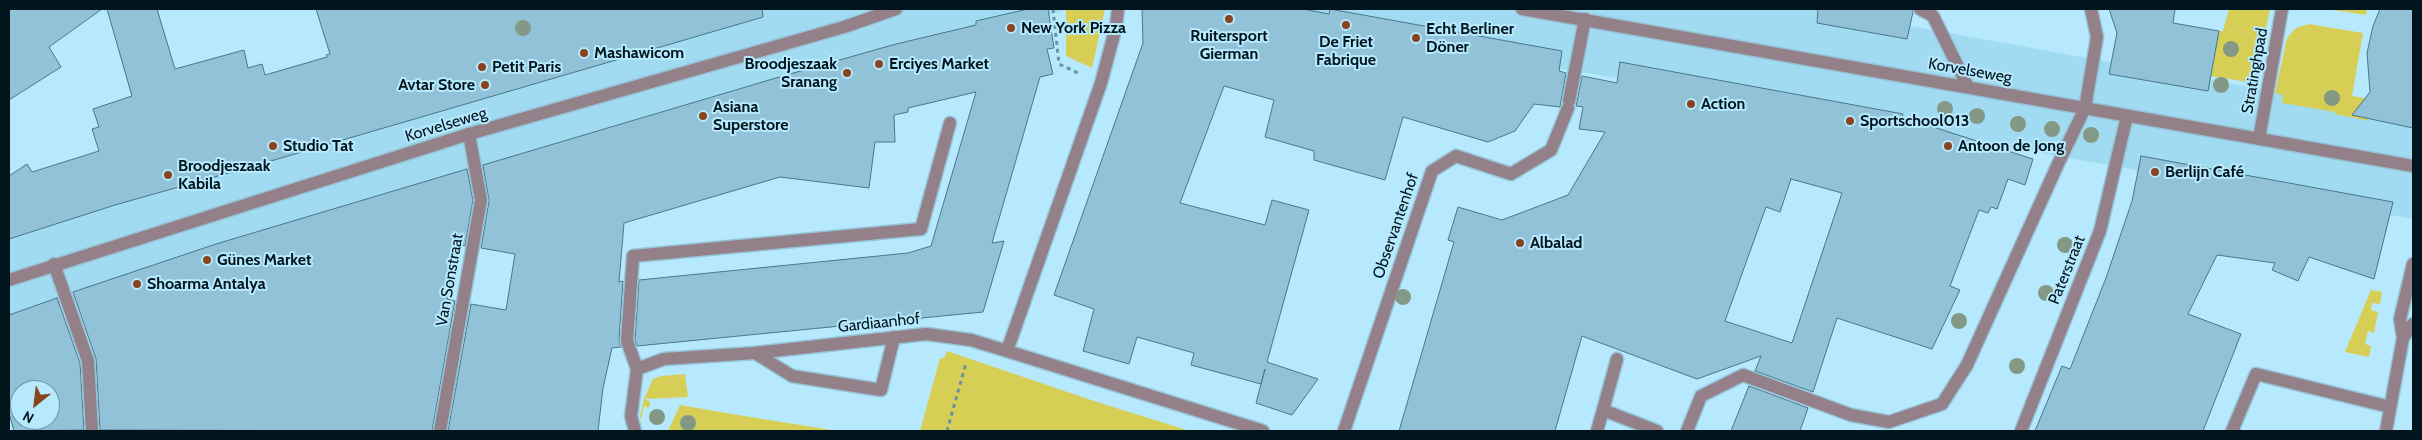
<!DOCTYPE html>
<meta charset="utf-8">
<style>
body{margin:0}
#map{position:relative;width:2422px;height:440px;overflow:hidden;background:#b6e9fe;font-family:Cabin,sans-serif}
canvas{display:block}
.frame{position:absolute;inset:0;border:10px solid #02141c;pointer-events:none}
.north{position:absolute;left:10px;top:380px;width:50px;height:50px;box-sizing:border-box;background:#b6e9fe;border:1px solid #6e94a4;border-radius:50%;rotate:209deg;font-size:14px;font-weight:700;line-height:20px;text-align:center;color:#02141c}
.north::after{content:'';display:block;margin:auto;width:18px;height:22px;background:#89431f;clip-path:polygon(50% 0,100% 100%,50% 72%,0 100%)}
</style>
<div id="map">
<canvas width="2422" height="440"></canvas>
<div class="frame"></div>
<div class="north">N</div>
</div>
<script>
const g = document.querySelector('canvas').getContext('2d');
g.lineJoin = 'round';
function fill(path, color) { g.fillStyle = color; g.fill(path, 'evenodd'); }
const shape = rows => new Path2D(rows.map(r => 'M' + r).join(''));
function stroke(path, color, width, dash) { g.strokeStyle = color; g.lineWidth = width; g.lineCap = dash ? 'butt' : 'round'; g.setLineDash(dash || []); g.stroke(path); }
function write(font, color, halo, rows, align = 'center') {
  g.font = font + ' Cabin,sans-serif'; g.lineWidth = 4; g.setLineDash([]); g.textBaseline = 'middle'; g.strokeStyle = halo; g.fillStyle = color; for (const [text, x, y, turn = 0] of rows) {
    g.save(); g.translate(x, y); g.rotate((+turn || 0) * Math.PI / 180); g.textAlign = isNaN(turn) ? turn : align; if (halo) g.strokeText(text, 0, 0); g.fillText(text, 0, 0); g.restore();
  }
}
fill(shape([
 [737,9,1069,9,882,62,617,144,46,310,9,330,9,228,170,172,454,93],
 [1201,9,1816,9,2315,99,2413,119,2413,219,1623,79]
]), '#a0dbf2');
fill(shape([
 [1066,9,1105,9,1092,68,1066,56],
 [2229,9,2270,9,2254,83,2211,76,2219,31,2223,31],
 [2326,9,2367,9,2366,15],
 [2309,24,2363,33,2352,96,2365,98,2361,105,2364,116,2369,121,2335,114,2335,112,2282,103,2283,95,2275,93,2287,38,2296,28],
 [2371,290,2382,292,2380,304,2372,303,2371,310,2378,312,2374,333,2368,331,2365,344,2371,346,2369,357,2345,352],
 [947,351,1097,402,1190,431,920,431,940,358,944,358],
 [685,374,688,397,645,399,650,402,649,408,644,406,641,419,643,431,640,416,644,399,653,379,661,376],
 [680,405,738,415,838,431,668,431]
]), '#d7cf55');
const building = shape([
 [9,9,102,9,49,47,61,67,9,100,9,9],
 [107,9,157,9,175,69,244,50,248,68,262,64,265,75,327,57,326,55,330,54,316,9,762,9,763,17,271,161,115,205,9,239,9,176,27,164,32,172,99,151,92,129,99,127,93,109,132,96,107,9],
 [1028,9,1048,9,1054,48,1047,49,1053,74,1040,77,992,243,1004,241,983,312,637,346,635,340,639,280,908,253,931,246,976,92,908,108,908,112,894,115,895,142,875,142,869,188,780,177,624,223,619,282,623,281,619,340,621,347,612,348,603,388,598,431,448,431,471,304,506,310,515,254,481,248,489,201,483,165,776,78,896,44,976,25,976,21,1028,9],
 [1142,9,1303,9,1329,14,1330,9,1562,51,1559,71,1566,73,1560,107,1534,104,1515,131,1488,142,1403,117,1385,180,1314,160,1314,151,1265,137,1274,100,1224,86,1180,203,1265,225,1272,200,1309,210,1267,362,1318,379,1292,415,1256,403,1265,369,1261,384,1191,365,1194,353,1137,337,1129,364,1083,351,1094,309,1054,295,1143,43,1142,9],
 [1818,9,1912,9,1913,12,1907,39,1817,23,1818,9],
 [2109,9,2175,9,2173,23,2219,31,2208,91,2109,74,2117,33,2109,9],
 [2380,9,2413,9,2413,128,2352,115,2370,92,2367,53,2373,26,2380,9],
 [1620,62,1903,114,1902,117,2033,159,2025,185,2008,179,1997,209,1991,207,1988,213,1979,210,1950,286,1960,290,1932,349,1837,318,1813,392,1755,371,1761,356,1697,379,1582,336,1555,431,1399,431,1454,242,1448,240,1458,207,1502,220,1568,195,1605,132,1579,129,1583,107,1576,106,1582,76,1617,83,1620,62],
 [1791,179,1842,193,1792,343,1725,321,1766,207,1780,212,1791,179],
 [2141,156,2393,202,2374,279,2309,257,2298,281,2272,270,2275,263,2217,255,2188,314,2241,334,2203,431,2035,431,2062,366,2070,369,2106,278,2132,201,2141,156],
 [467,169,473,200,465,246,456,244,447,299,455,301,432,431,100,430,96,359,73,292,216,244,467,169],
 [57,298,80,363,84,430,14,431,9,413,9,315,57,298],
 [20,390,50,390,50,420,20,420,20,390],
 [1749,386,1808,408,1800,431,1731,431,1749,386]
]);
fill(building, '#91c2d7');
stroke(building, '#48778a', 1);
const service = shape([
 [2403,338,2413,324],
 [755,353,792,376,881,390,894,337],
 [637,369,627,341,633,256,921,229,950,123],
 [1603,410,1617,359],
 [1597,431,1603,410,1657,431],
 [1687,431,1701,396,1743,375,1851,415,1889,422,1942,404,1967,365,2058,164,2085,108],
 [2234,431,2232,431,2256,374,2390,407],
 [2386,431,2403,338,2400,319,2413,264]
]);
const minor = shape([
 [1920,9,1933,16,1968,87],
 [1569,101,1585,19],
 [2085,108,2097,37,2091,9],
 [2259,139,2282,9],
 [54,264,88,361,92,431],
 [1007,351,1263,431],
 [440,431,481,200,469,134],
 [635,431,631,416,637,369,664,359,755,353,926,334,971,340,1007,351,1101,83,1116,27,1118,9],
 [1344,431,1432,171,1456,156,1511,174,1551,150,1568,108],
 [2021,431,2100,231,2127,116]
]);
const tertiary = shape([
 [1522,9,2413,166],
 [9,280,469,134,844,27,896,9]
]);
stroke(service, '#96c3d5', 15);
stroke(minor, '#96c3d5', 15);
stroke(tertiary, '#96c3d5', 15);
stroke(shape([
 [1053,9,1059,64,1078,73],
 [947,431,966,363]
]), '#6c92a2', 3, [4, 4]);
stroke(service, '#938089', 12);
stroke(minor, '#938089', 12);
stroke(tertiary, '#938089', 12);
g.fillStyle = '#849985';
for (const [x, y] of [
 [523,28],
 [2231,49],
 [2221,85],
 [2332,98],
 [1945,109],
 [1977,116],
 [2018,124],
 [2052,129],
 [2091,135],
 [2065,245],
 [2046,293],
 [1403,297],
 [1959,321],
 [2017,366],
 [657,417],
 [688,423]
]) { g.beginPath(); g.arc(x, y, 8, 0, 2 * Math.PI); g.fill(); }
for (const [x, y, r, color] of [
 [1229,19,5,"#89431f"],
 [1346,25,5,"#89431f"],
 [1011,28,5,"#89431f"],
 [1416,38,5,"#89431f"],
 [584,53,5,"#89431f"],
 [879,64,5,"#89431f"],
 [482,67,5,"#89431f"],
 [847,73,5,"#89431f"],
 [485,85,5,"#89431f"],
 [1691,104,5,"#89431f"],
 [703,116,5,"#89431f"],
 [1850,121,5,"#89431f"],
 [273,146,5,"#89431f"],
 [1948,146,5,"#89431f"],
 [2155,172,5,"#89431f"],
 [168,175,5,"#89431f"],
 [1520,243,5,"#89431f"],
 [207,260,5,"#89431f"],
 [137,284,5,"#89431f"]
]) { const dot = new Path2D(); dot.arc(x, y, r, 0, 2 * Math.PI); g.fillStyle = color; g.fill(dot); stroke(dot, '#b6e9fe', 2); }
write('bold 16px', '#02141c', '#b6e9fe', [
 ["New York Pizza",1021,28],
 ["Echt Berliner",1426,29],
 ["Döner",1426,47],
 ["Ruitersport",1229,36,"center"],
 ["Gierman",1229,54,"center"],
 ["De Friet",1346,42,"center"],
 ["Fabrique",1346,60,"center"],
 ["Mashawicom",594,53],
 ["Broodjeszaak",837,64,"right"],
 ["Sranang",837,82,"right"],
 ["Erciyes Market",889,64],
 ["Petit Paris",492,67],
 ["Avtar Store",475,85,"right"],
 ["Action",1701,104],
 ["Asiana",713,107],
 ["Superstore",713,125],
 ["Sportschool013",1860,121],
 ["Studio Tat",283,146],
 ["Antoon de Jong",1958,146],
 ["Broodjeszaak",178,166],
 ["Kabila",178,184],
 ["Berlijn Café",2165,172],
 ["Albalad",1530,243],
 ["Günes Market",217,260],
 ["Shoarma Antalya",147,284]
], 'left');
write('16px', '#02141c', '#b6e9fe', [
 ["Korvelseweg",1970,71,10],
 ["Stratinghpad",2255,71,-80],
 ["Korvelseweg",446,125,-17],
 ["Observantenhof",1396,226,-71],
 ["Paterstraat",2067,270,-68],
 ["Van Sonstraat",450,280,-80],
 ["Gardiaanhof",879,323,-6]
]);
</script>
